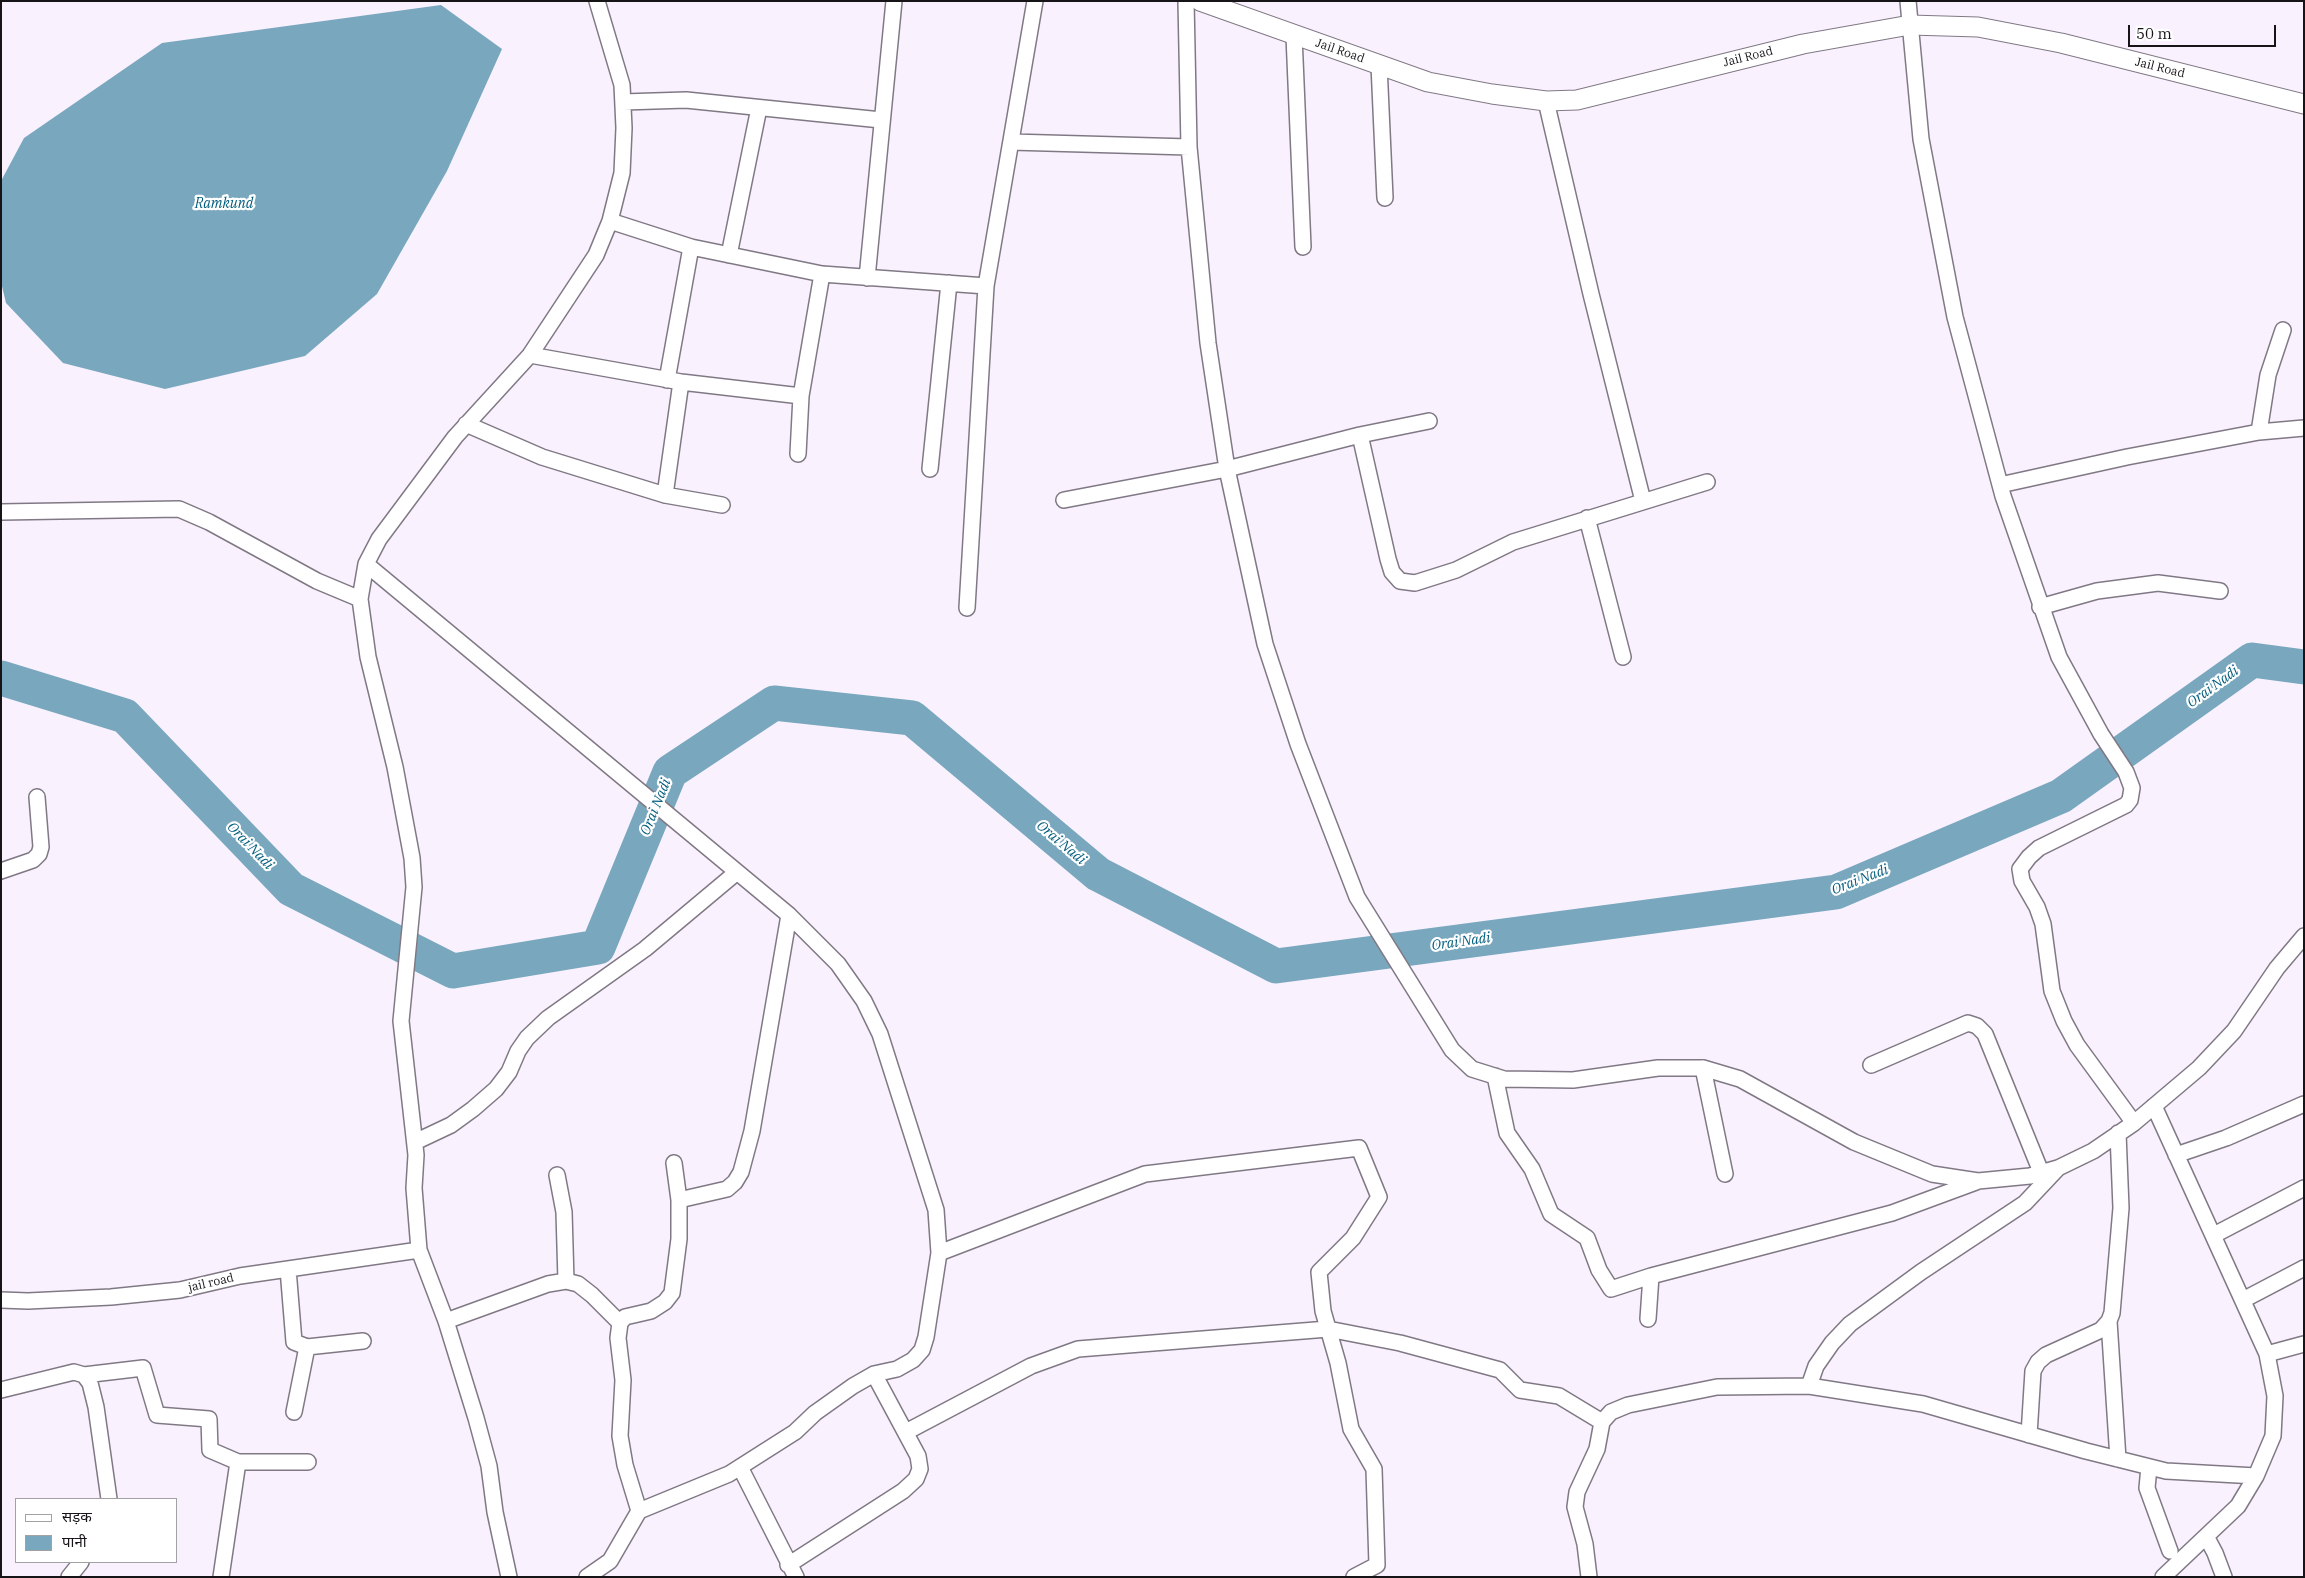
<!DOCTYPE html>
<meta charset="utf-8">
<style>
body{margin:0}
#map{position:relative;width:2305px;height:1578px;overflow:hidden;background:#f9f1fe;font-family:"IBM Plex Serif","Noto Sans Devanagari",serif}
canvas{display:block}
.frame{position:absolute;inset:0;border:2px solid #171418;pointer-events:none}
.legend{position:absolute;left:15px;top:1498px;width:162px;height:65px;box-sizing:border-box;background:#fff;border:1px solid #a2a1a3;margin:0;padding:6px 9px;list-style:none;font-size:15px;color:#171418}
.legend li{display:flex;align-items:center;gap:10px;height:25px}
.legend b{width:25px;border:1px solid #a2a1a3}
.scale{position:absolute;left:2128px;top:25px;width:148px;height:22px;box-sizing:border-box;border:2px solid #171418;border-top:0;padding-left:6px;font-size:15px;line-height:18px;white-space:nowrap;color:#171418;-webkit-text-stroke:4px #fff;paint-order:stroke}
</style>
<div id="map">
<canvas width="2305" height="1578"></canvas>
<div class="frame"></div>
<ul class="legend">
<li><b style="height:6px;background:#fff"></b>सड़क</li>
<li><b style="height:14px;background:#79a7be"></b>पानी</li>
</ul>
<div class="scale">50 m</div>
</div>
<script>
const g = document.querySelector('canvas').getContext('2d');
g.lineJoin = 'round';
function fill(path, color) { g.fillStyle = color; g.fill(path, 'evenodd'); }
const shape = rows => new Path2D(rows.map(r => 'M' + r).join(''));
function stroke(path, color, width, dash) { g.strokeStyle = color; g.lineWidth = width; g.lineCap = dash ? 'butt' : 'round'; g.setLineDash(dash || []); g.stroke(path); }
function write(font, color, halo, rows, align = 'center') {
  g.font = font + ' "IBM Plex Serif",serif'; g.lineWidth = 4.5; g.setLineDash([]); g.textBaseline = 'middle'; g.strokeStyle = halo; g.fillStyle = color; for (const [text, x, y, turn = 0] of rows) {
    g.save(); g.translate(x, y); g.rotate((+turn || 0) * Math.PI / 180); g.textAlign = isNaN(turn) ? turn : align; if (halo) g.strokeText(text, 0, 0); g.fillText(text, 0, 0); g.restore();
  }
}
fill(shape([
 [441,5,502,49,447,171,377,294,305,356,165,389,63,363,6,303,1,282,1,181,24,138,162,43]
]), '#79a7be');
stroke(shape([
 [1,678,125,716,291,889,453,971,598,947,670,772,774,703,912,718,1098,874,1276,966,1836,892,2061,796,2252,660,2304,667]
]), '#79a7be', 35);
const minor = shape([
 [1186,1,1189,147,1208,343,1227,469,1265,644,1298,744,1357,897,1452,1050,1472,1069,1504,1079,1573,1080,1658,1068,1703,1068,1740,1079,1854,1142,1932,1174,1978,1181,2030,1176,2058,1168,2093,1151,2134,1123,2199,1068,2234,1031,2277,968,2304,936],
 [1908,1,1921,139,1955,317,2003,496,2059,657,2101,734,2126,772,2132,788,2130,800,2126,805,2039,848,2029,857,2020,869,2022,881,2037,907,2043,924,2052,991,2064,1021,2077,1045,2134,1123],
 [1294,36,1303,247],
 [1379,65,1385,198],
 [1546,101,1591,294,1643,501],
 [623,102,686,100,881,120],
 [1011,142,1189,147],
 [610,221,691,247,822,274,986,286],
 [729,255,759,108],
 [867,278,894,1],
 [530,355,681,382,801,396],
 [667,380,691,247],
 [466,424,542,457,665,495,722,505],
 [2259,432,2268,375,2283,330],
 [1360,435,1388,559,1392,572,1400,581,1415,583,1456,570,1513,542,1707,482],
 [798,454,801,396,822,274],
 [930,469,949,283],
 [2000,485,2127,457,2259,432,2304,428],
 [665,495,681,382],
 [1064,500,1227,469,1360,435,1429,421],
 [1,512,179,509,209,522,317,581,360,599],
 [1587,518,1623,657],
 [366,564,789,915,838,964,864,1001,880,1034,936,1210,939,1253,926,1337,922,1350,913,1360,897,1369,874,1374,853,1386,815,1413,795,1432,729,1474,639,1511,610,1561,587,1577],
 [2040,607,2097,591,2158,583,2220,591],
 [967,608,986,286,1035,1],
 [1,871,33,860,39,854,41,847,37,797],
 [1871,1065,1968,1023,1977,1026,1985,1034,2041,1172],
 [1703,1068,1725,1174],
 [1495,1076,1507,1133,1532,1169,1551,1214,1587,1238,1599,1270,1611,1289,1651,1276,1892,1213,1976,1182],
 [2154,1106,2267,1354,2275,1396,2273,1436,2256,1476,2238,1506,2163,1577],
 [415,1142,451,1125,473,1109,496,1089,509,1072,518,1051,527,1038,548,1018,645,949,737,872],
 [2176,1155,2226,1138,2304,1104],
 [557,1175,564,1212,566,1281],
 [679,1200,727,1189,735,1182,741,1172,752,1131,789,915],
 [2214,1235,2304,1188],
 [939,1253,1145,1174,1359,1148,1379,1197,1353,1238,1319,1272,1323,1311,1338,1363,1351,1429,1374,1469,1377,1565,1354,1577],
 [288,1269,294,1342,307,1347,294,1412],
 [1,1300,28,1301,111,1297,180,1290,240,1276,419,1250],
 [2243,1300,2304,1268],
 [1648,1319,1651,1276],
 [446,1321,548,1284,566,1281,578,1284,592,1295,620,1323],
 [2109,1321,2118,1459],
 [307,1347,363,1341],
 [2267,1354,2304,1344],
 [84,1375,143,1368,157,1415,209,1419,210,1450,238,1462,308,1462],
 [1809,1386,1816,1366,1832,1343,1850,1324,1921,1272,2025,1203,2058,1168],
 [1,1390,74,1372,84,1375,90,1383,96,1407,109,1499],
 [906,1432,1031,1366,1078,1349,1328,1329,1400,1343,1500,1370,1520,1390,1559,1396,1602,1422],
 [2029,1435,2033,1371,2038,1362,2046,1355,2101,1330,2109,1321,2112,1313,2121,1208,2118,1133],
 [740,1467,796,1577],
 [2149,1467,2147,1488,2170,1551],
 [639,1511,625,1465,620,1436,623,1380,618,1338,620,1323,625,1317,651,1311,665,1302,672,1293,679,1239,679,1200,674,1163],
 [2207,1538,2215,1553,2224,1577],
 [788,1565,903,1491,916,1479,920,1469,918,1456,874,1374],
 [69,1577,81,1562],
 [221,1577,238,1462],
 [509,1577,495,1512,489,1466,476,1418,446,1321,419,1250,414,1188,416,1155,401,1021,414,887,412,858,395,767,368,657,360,599,366,564,379,539,455,437,530,355,596,255,610,221,622,173,624,128,622,85,597,1],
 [1589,1577,1585,1544,1575,1507,1577,1492,1597,1449,1602,1422,1611,1412,1628,1405,1717,1387,1809,1386,1923,1404,2086,1451,2166,1471,2256,1476]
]);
const tertiary = shape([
 [1200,1,1428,82,1492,94,1546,101,1577,100,1803,44,1910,25,1978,27,2061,43,2304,104]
]);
stroke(minor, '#807985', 18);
stroke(tertiary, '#807985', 21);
stroke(minor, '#fff', 15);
stroke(tertiary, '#fff', 19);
write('12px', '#171418', '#fff', [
 ["Jail Road",1340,51,19],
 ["Jail Road",1748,57,-14],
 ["Jail Road",2160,68,14],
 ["jail road",211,1283,-13]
]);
write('italic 14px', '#015c7d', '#fff', [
 ["Ramkund",224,204],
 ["Orai Nadi",2213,687,-36],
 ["Orai Nadi",656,807,-68],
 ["Orai Nadi",1061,843,40],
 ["Orai Nadi",250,846,46],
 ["Orai Nadi",1860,880,-21],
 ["Orai Nadi",1461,942,-8]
]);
</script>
